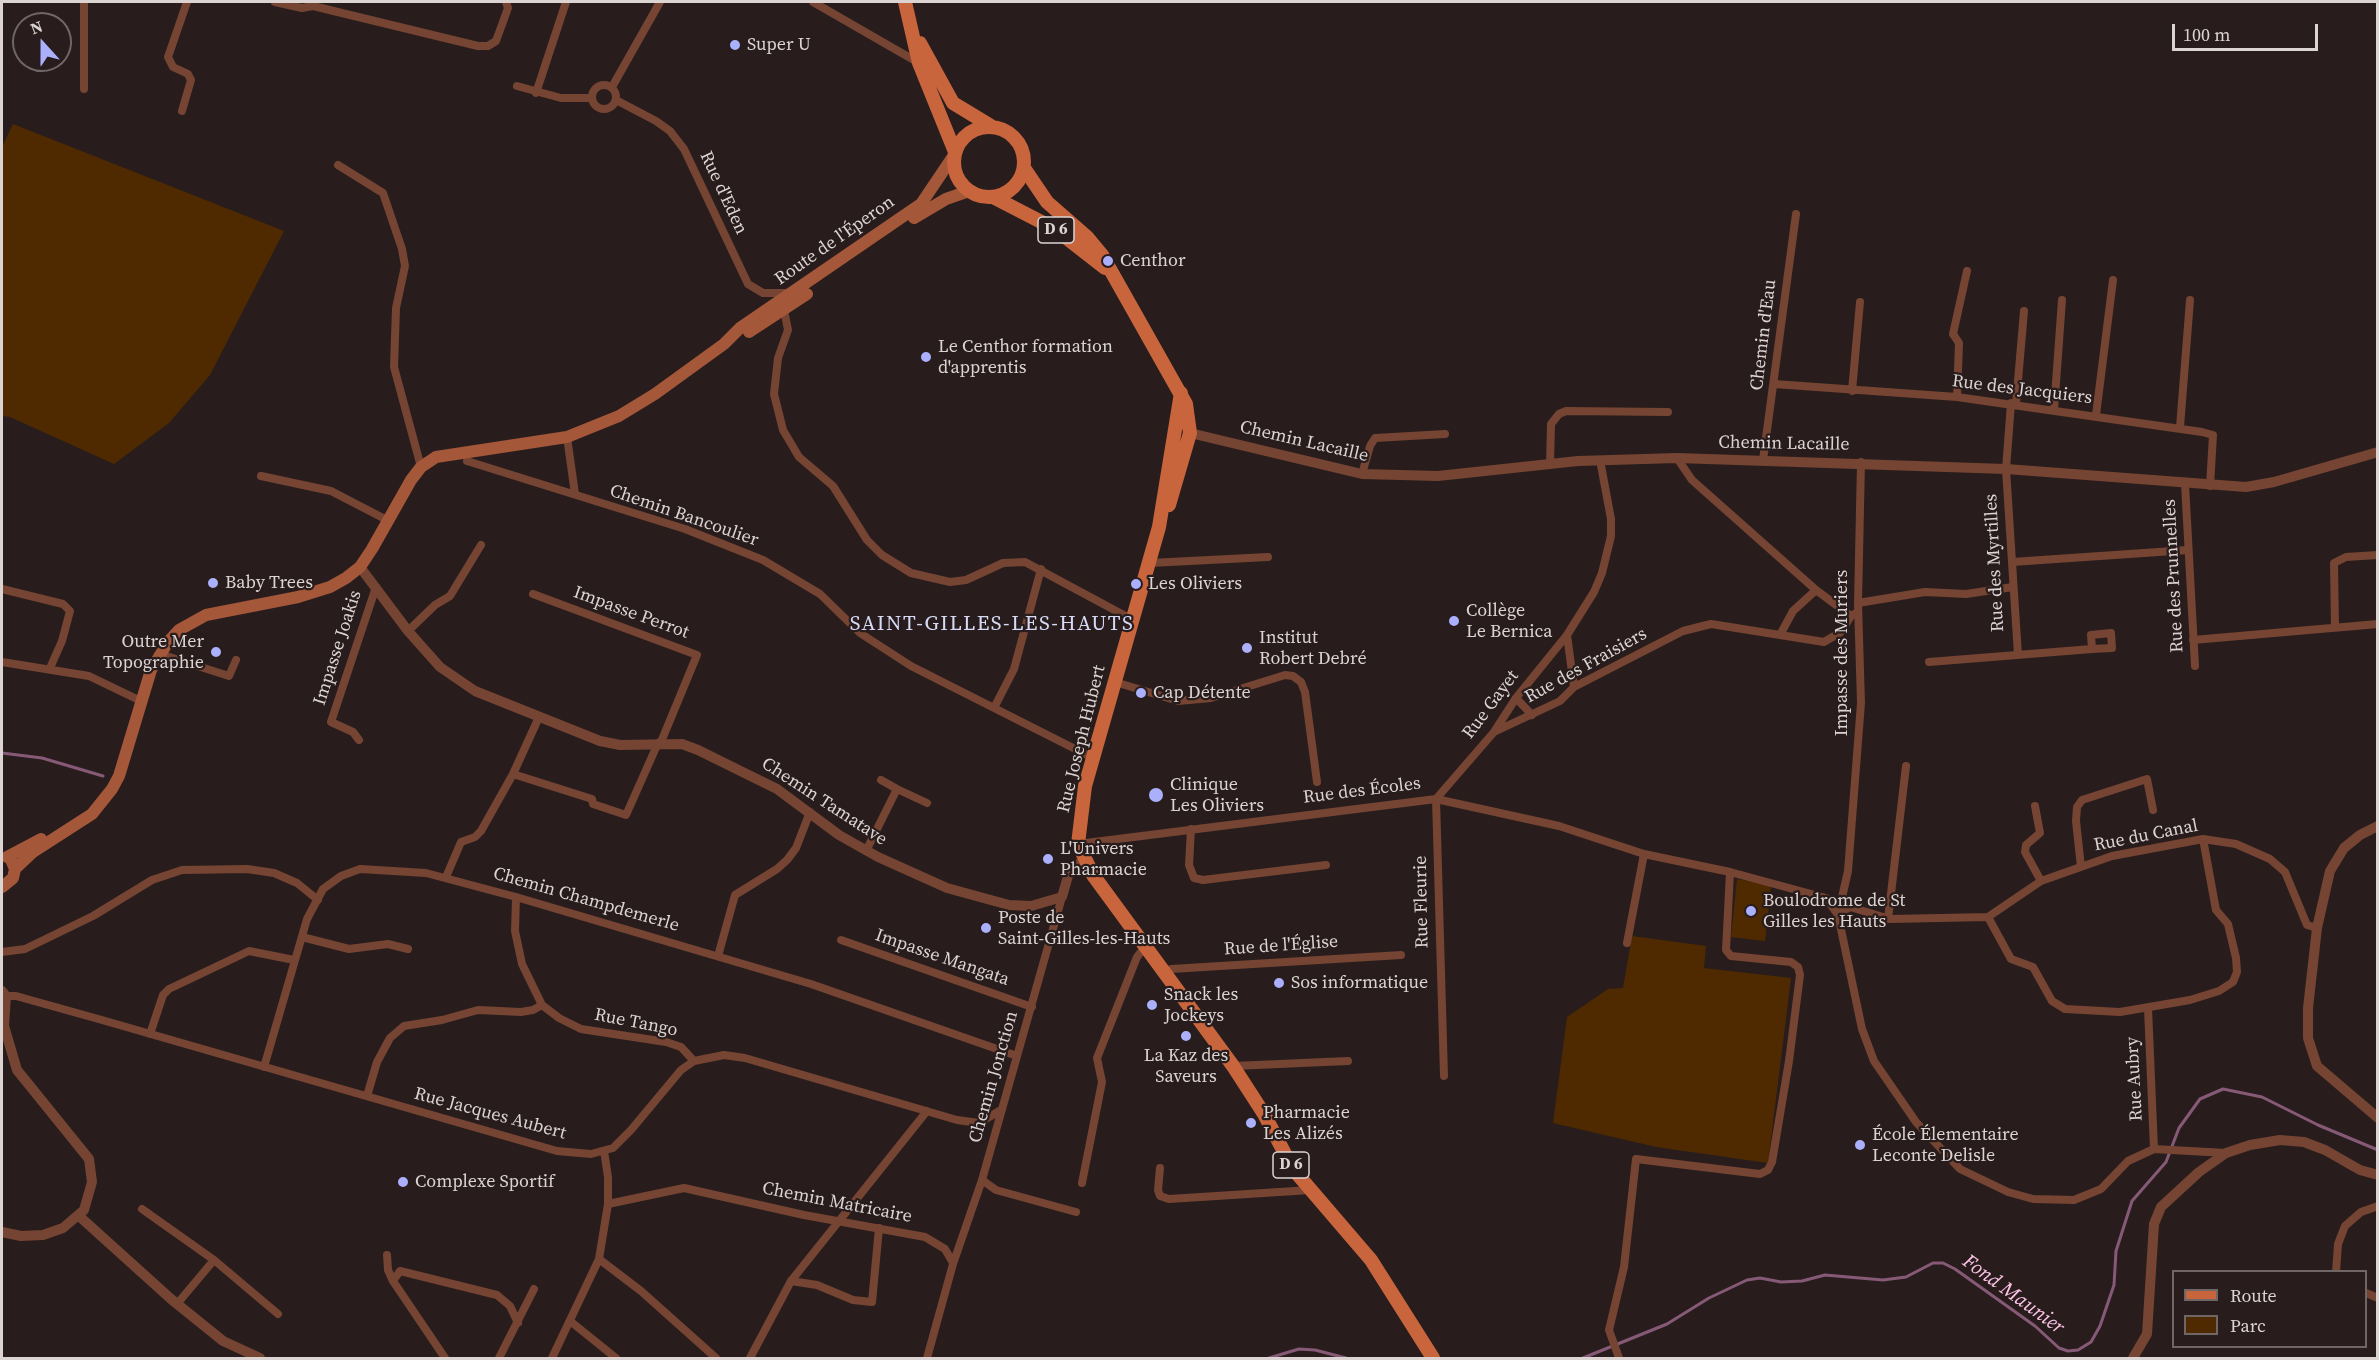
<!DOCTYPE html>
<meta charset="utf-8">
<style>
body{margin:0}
#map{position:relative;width:2379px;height:1360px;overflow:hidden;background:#281d1c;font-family:"Source Serif 4",serif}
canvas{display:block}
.frame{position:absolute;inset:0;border:3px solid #dbd4d3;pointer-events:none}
.legend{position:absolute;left:2172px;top:1270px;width:195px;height:78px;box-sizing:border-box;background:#281d1c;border:2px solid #706665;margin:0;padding:8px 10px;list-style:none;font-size:18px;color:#dbd4d3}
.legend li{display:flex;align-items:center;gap:12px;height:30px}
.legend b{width:30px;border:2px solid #706665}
.north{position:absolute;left:12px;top:12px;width:60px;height:60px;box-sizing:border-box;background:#281d1c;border:2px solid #706665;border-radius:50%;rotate:339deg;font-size:16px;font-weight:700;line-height:24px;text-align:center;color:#dbd4d3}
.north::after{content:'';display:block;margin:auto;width:21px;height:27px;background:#aab0fb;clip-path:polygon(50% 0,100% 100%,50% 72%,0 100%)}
.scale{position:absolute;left:2172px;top:24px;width:146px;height:27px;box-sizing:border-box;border:3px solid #dbd4d3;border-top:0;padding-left:8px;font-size:18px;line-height:21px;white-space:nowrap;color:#dbd4d3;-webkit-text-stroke:4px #281d1c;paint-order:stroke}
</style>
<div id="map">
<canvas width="2379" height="1360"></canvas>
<div class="frame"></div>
<ul class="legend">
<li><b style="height:8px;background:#c8653d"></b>Route</li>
<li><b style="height:16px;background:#4f2a00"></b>Parc</li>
</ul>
<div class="north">N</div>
<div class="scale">100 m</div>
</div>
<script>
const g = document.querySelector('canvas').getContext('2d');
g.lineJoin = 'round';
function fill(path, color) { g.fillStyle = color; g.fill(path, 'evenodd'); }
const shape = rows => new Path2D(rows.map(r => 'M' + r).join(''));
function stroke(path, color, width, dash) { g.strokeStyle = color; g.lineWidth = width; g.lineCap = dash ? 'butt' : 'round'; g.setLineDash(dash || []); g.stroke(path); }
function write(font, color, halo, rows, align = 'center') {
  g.font = font + ' "Source Serif 4",serif'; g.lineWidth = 4.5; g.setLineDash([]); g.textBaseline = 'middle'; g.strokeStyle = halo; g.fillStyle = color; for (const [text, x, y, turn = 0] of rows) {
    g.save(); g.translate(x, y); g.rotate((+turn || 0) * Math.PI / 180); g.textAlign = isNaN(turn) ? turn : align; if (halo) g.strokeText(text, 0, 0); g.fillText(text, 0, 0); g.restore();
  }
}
fill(shape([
 [13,124,284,231,210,375,169,423,114,464,10,417,2,416,2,147],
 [1737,879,1771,885,1765,941,1731,937],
 [1632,936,1706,946,1704,968,1791,978,1768,1163,1656,1147,1553,1123,1567,1017,1608,989,1623,988]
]), '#4f2a00');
stroke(shape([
 [2,753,42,758,103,776],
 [1269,1358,1299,1349,1315,1350,1346,1358],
 [1583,1358,1667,1324,1709,1298,1747,1280,1760,1278,1781,1282,1802,1281,1825,1275,1883,1280,1906,1277,1933,1263,1943,1263,1955,1269,2035,1326,2059,1348,2068,1351,2078,1350,2091,1342,2100,1326,2114,1285,2116,1251,2132,1201,2166,1162,2179,1128,2200,1099,2223,1089,2262,1097,2318,1125,2378,1150]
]), '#865a77', 3);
stroke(shape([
 [84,2,84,89],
 [275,2,302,8,313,6,478,46,488,46,496,41,508,8,506,2],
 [813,2,919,63],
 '592 97a12 12 0 1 1 24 0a12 12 0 1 1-24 0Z',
 [517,86,561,98,592,98],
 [612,87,660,2],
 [536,93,566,2],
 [616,100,656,121,670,131,684,149,748,284,763,293,790,293],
 [182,111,191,80,188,74,173,67,168,57,187,2],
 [338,165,383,193,402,249,405,266,396,308,394,367,421,467],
 [784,310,788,330,778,358,774,394,783,430,799,457,833,486,867,540,882,555,911,573,950,582,966,580,1003,563,1025,562,1133,620],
 [1774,384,1957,397,2202,432,2213,435,2210,486],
 [1852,391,1860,302],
 [1957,397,1959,343,1953,334,1967,271],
 [2011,403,2006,469,2018,655],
 [2016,404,2024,311],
 [2054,410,2062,300],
 [2096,415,2113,280],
 [2180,427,2190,300],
 [567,437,575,494],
 [1677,458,1692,480,1816,590,1851,616],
 [1763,460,1796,214],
 [467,461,685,529,763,560,820,594,860,633,911,666,1093,758],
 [1550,465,1551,424,1559,414,1566,411,1668,412],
 [1362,474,1370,446,1375,438,1445,434],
 [261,476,331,491,387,520],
 [2185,484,2195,666],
 [2012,562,2188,550],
 [1150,563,1268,557],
 [2,589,63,604,70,611,62,641,50,668],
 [533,594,697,655,661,742],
 [1858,603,1925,592,1966,594,2013,587],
 [2335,627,2334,563,2346,557,2378,555],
 [408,631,435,605,450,596,481,545],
 [1567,635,1574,687],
 [1780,635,1793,611,1816,590],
 [2193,640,2378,624],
 [160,654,229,676,236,660],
 [2,662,89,676,143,702],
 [1929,662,2092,649,2112,648,2111,633,2091,635,2092,649],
 [1115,682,1178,701,1211,698,1285,675,1293,676,1301,682,1305,692,1317,782],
 [1516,698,1532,715],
 [994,708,1014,669,1041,569],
 [1494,732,1560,701,1574,687,1683,631,1711,624,1824,642,1841,632,1851,616,1858,612],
 [359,740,353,732,331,722,376,587],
 [513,774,592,799,593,804,626,815,658,743],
 [881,780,897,789],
 [1436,799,1494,732,1516,698,1567,635,1594,592,1602,573,1611,536,1611,519,1600,460],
 [1436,799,1444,1076],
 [2035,806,2040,833,2026,845,2025,852,2041,881],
 [1191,829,1189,865,1194,878,1203,880,1326,865],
 [1078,844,1436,799,1559,826,1644,854,1730,872,1826,898,1838,915,1862,1029,1874,1061,1916,1122,1960,1169,2008,1192,2033,1199,2074,1200,2101,1189,2128,1161,2154,1149,2226,1153],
 [866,851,897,789,927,803],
 [2081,867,2076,821,2077,807,2082,800,2147,779,2153,810],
 [446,877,461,842,475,837,481,831,513,774,539,717],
 [516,897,515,931,522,964,542,1005,559,1018,581,1029,666,1042,681,1047,694,1061],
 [1838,915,1850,907,1890,919,1988,917,2041,881,2112,856,2203,839,2236,844,2270,859,2285,872,2307,925,2317,928],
 [1838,915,1848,871,1861,703,1858,603,1861,462],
 [1988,917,2011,959,2033,967,2052,1001,2065,1009,2120,1012,2190,1000,2219,991,2233,982,2237,972,2236,958,2228,924,2216,910,2203,839],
 [1888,919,1906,766],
 [302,937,349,949,388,944,408,949],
 [841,940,1032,1007],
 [1627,943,1644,854],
 [2,952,25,949,93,916,152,880,182,870,247,869,274,873,297,883,318,900],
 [718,956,735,895,777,869,787,860,796,848,810,812],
 [1164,973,1171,969,1401,955],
 [6,996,16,996,102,1020,557,1151,591,1154,613,1148,631,1130,681,1070,694,1061,724,1055,745,1058,957,1120,979,1123,1001,1110],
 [2148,1008,2154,1149],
 [150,1034,163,995,169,989,249,951,294,960],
 [1233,1066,1348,1061],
 [264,1067,307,919,323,889,341,876,360,869,426,873,516,897,811,984,1017,1056],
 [367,1096,377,1062,390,1038,404,1026,442,1020,478,1010,521,1012,533,1010,542,1005],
 [1160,1168,1158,1190,1160,1196,1169,1199,1311,1190],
 [982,1180,996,1190,1076,1212],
 [1082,1183,1102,1082,1097,1058,1137,957,1145,947],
 [608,1204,684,1188,804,1215,925,1237,945,1249,953,1263],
 [142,1209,214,1260,278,1314],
 [387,1255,388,1270,393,1281,445,1358],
 [599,1259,641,1291,716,1358],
 [2336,1272,2338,1244,2345,1226,2361,1212,2378,1206],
 [393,1281,400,1271,497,1295,510,1306,518,1323],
 [791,1281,817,1285,853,1300,872,1302,879,1228],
 [2366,1293,2378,1298],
 [177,1304,214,1260],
 [570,1321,616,1358],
 [499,1358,534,1289],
 [552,1358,599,1259,608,1204,608,1177,604,1151],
 [750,1358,791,1281,927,1111],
 [927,1358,953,1264,982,1180,1062,897],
 [1619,1358,1609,1330,1624,1267,1636,1159,1760,1174,1768,1170,1772,1162,1789,1061,1800,975,1798,967,1791,962,1731,956,1726,950,1730,872]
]), '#754432', 8);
stroke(shape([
 [1190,433,1362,474,1438,476,1578,461,1677,458,2006,469,2246,487,2274,482,2378,452],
 [360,567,408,631,440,667,475,691,600,741,620,745,682,744,698,750,777,789,839,835,878,857,947,888,1009,905,1031,906,1062,897,1070,869,1085,860],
 [2378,826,2360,835,2344,848,2330,871,2317,928,2308,1008,2308,1038,2317,1066,2378,1118],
 [2,991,6,996,4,1026,17,1070,89,1159,92,1182,84,1210,63,1228,43,1235,21,1236,2,1232],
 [79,1216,171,1299,223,1341,260,1358],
 [2133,1358,2147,1334,2154,1224,2161,1207,2199,1172,2226,1153,2250,1145,2280,1140,2304,1142,2325,1150,2360,1170,2378,1175]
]), '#754432', 10);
stroke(shape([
 [914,218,946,199,969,191],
 [749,332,807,294],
 [7,857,41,839],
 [15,869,33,852,92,814,112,789,119,776,151,670,168,642,179,630,206,615,298,597,330,587,346,578,360,567,372,549,411,480,421,467,436,457,567,437,619,416,655,394,724,344,740,328,921,204,954,155],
 [2,887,13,878,15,869,12,862]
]), '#a45739', 12);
stroke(shape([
 [905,2,919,63,955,152],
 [920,43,953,103,991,126],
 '954 162a35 35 0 1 1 70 0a35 35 0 1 1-70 0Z',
 [1024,168,1047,202,1087,237,1102,255,1186,404,1190,433,1169,505],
 [993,197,1055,229,1105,268],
 [1181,393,1159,527,1085,786,1078,844,1093,875,1233,1066,1264,1114,1293,1169,1371,1260,1433,1358]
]), '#c8653d', 14);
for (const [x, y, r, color] of [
 [735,45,6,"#aab0fb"],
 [1108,261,6,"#aab0fb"],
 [926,357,6,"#aab0fb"],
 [213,583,6,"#aab0fb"],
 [1136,584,6,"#aab0fb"],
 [1454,621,6,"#aab0fb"],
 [1247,648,6,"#aab0fb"],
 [216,652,6,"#aab0fb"],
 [1141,693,6,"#aab0fb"],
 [1156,795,8,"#aab0fb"],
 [1048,859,6,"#aab0fb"],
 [1751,911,6,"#aab0fb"],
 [986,928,6,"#aab0fb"],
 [1279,983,6,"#aab0fb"],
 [1152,1005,6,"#aab0fb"],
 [1186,1036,6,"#aab0fb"],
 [1251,1123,6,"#aab0fb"],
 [1860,1145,6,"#aab0fb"],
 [403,1182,6,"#aab0fb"]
]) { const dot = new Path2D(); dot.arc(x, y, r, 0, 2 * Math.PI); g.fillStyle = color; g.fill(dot); stroke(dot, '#281d1c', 2); }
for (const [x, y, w] of [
 [1056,230,36],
 [1291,1165,36]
]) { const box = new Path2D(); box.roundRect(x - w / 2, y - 13, w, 26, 4.5); g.fillStyle = '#281d1c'; g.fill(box); stroke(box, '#dbd4d3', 1.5); }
write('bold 16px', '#dbd4d3', null, [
 ["D 6",1056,230],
 ["D 6",1291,1165]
]);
write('18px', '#dbd4d3', '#281d1c', [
 ["Super U",747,45],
 ["Centhor",1120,261],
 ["Le Centhor formation",938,347],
 ["d'apprentis",938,368],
 ["Baby Trees",225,583],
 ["Les Oliviers",1148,584],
 ["Collège",1466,611],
 ["Le Bernica",1466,632],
 ["Institut",1259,638],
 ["Robert Debré",1259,659],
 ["Outre Mer",204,642,"right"],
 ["Topographie",204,663,"right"],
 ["Cap Détente",1153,693],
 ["Clinique",1170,785],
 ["Les Oliviers",1170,806],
 ["L'Univers",1060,849],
 ["Pharmacie",1060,870],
 ["Boulodrome de St",1763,901],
 ["Gilles les Hauts",1763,922],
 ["Poste de",998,918],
 ["Saint-Gilles-les-Hauts",998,939],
 ["Sos informatique",1291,983],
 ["Snack les",1164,995],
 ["Jockeys",1164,1016],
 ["La Kaz des",1186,1056,"center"],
 ["Saveurs",1186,1077,"center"],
 ["Pharmacie",1263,1113],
 ["Les Alizés",1263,1134],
 ["École Élementaire",1872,1135],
 ["Leconte Delisle",1872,1156],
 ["Complexe Sportif",415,1182]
], 'left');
write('18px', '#dbd4d3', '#281d1c', [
 ["Rue d'Eden",723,193,65],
 ["Route de l'Éperon",835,241,-35],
 ["Chemin d'Eau",1764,335,-83],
 ["Rue des Jacquiers",2022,390,7],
 ["Chemin Lacaille",1304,442,13],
 ["Chemin Lacaille",1784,444,1],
 ["Chemin Bancoulier",684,516,19],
 ["Rue des Myrtilles",1995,563,-93],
 ["Rue des Prunnelles",2174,576,-93],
 ["Impasse Perrot",631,613,20],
 ["Impasse Joakis",338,648,-72],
 ["Impasse des Muriers",1842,653,-90],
 ["Rue des Fraisiers",1586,666,-29],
 ["Rue Gayet",1491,705,-53],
 ["Rue Joseph Hubert",1082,739,-76],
 ["Rue des Écoles",1362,791,-7],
 ["Chemin Tamatave",824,802,33],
 ["Rue du Canal",2146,836,-11],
 ["Chemin Champdemerle",586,900,16],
 ["Rue Fleurie",1422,902,-91],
 ["Rue de l'Église",1281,946,-4],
 ["Impasse Mangata",942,958,19],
 ["Rue Tango",636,1023,11],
 ["Chemin Jonction",994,1077,-74],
 ["Rue Aubry",2135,1079,-93],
 ["Rue Jacques Aubert",490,1114,15],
 ["Chemin Matricaire",837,1203,11]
]);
write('italic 20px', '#fdc4e7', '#281d1c', [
 ["Fond Maunier",2013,1295,36]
]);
g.letterSpacing = '1.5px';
write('21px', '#d7daf7', '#281d1c', [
 ["SAINT-GILLES-LES-HAUTS",992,625]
]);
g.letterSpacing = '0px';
</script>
